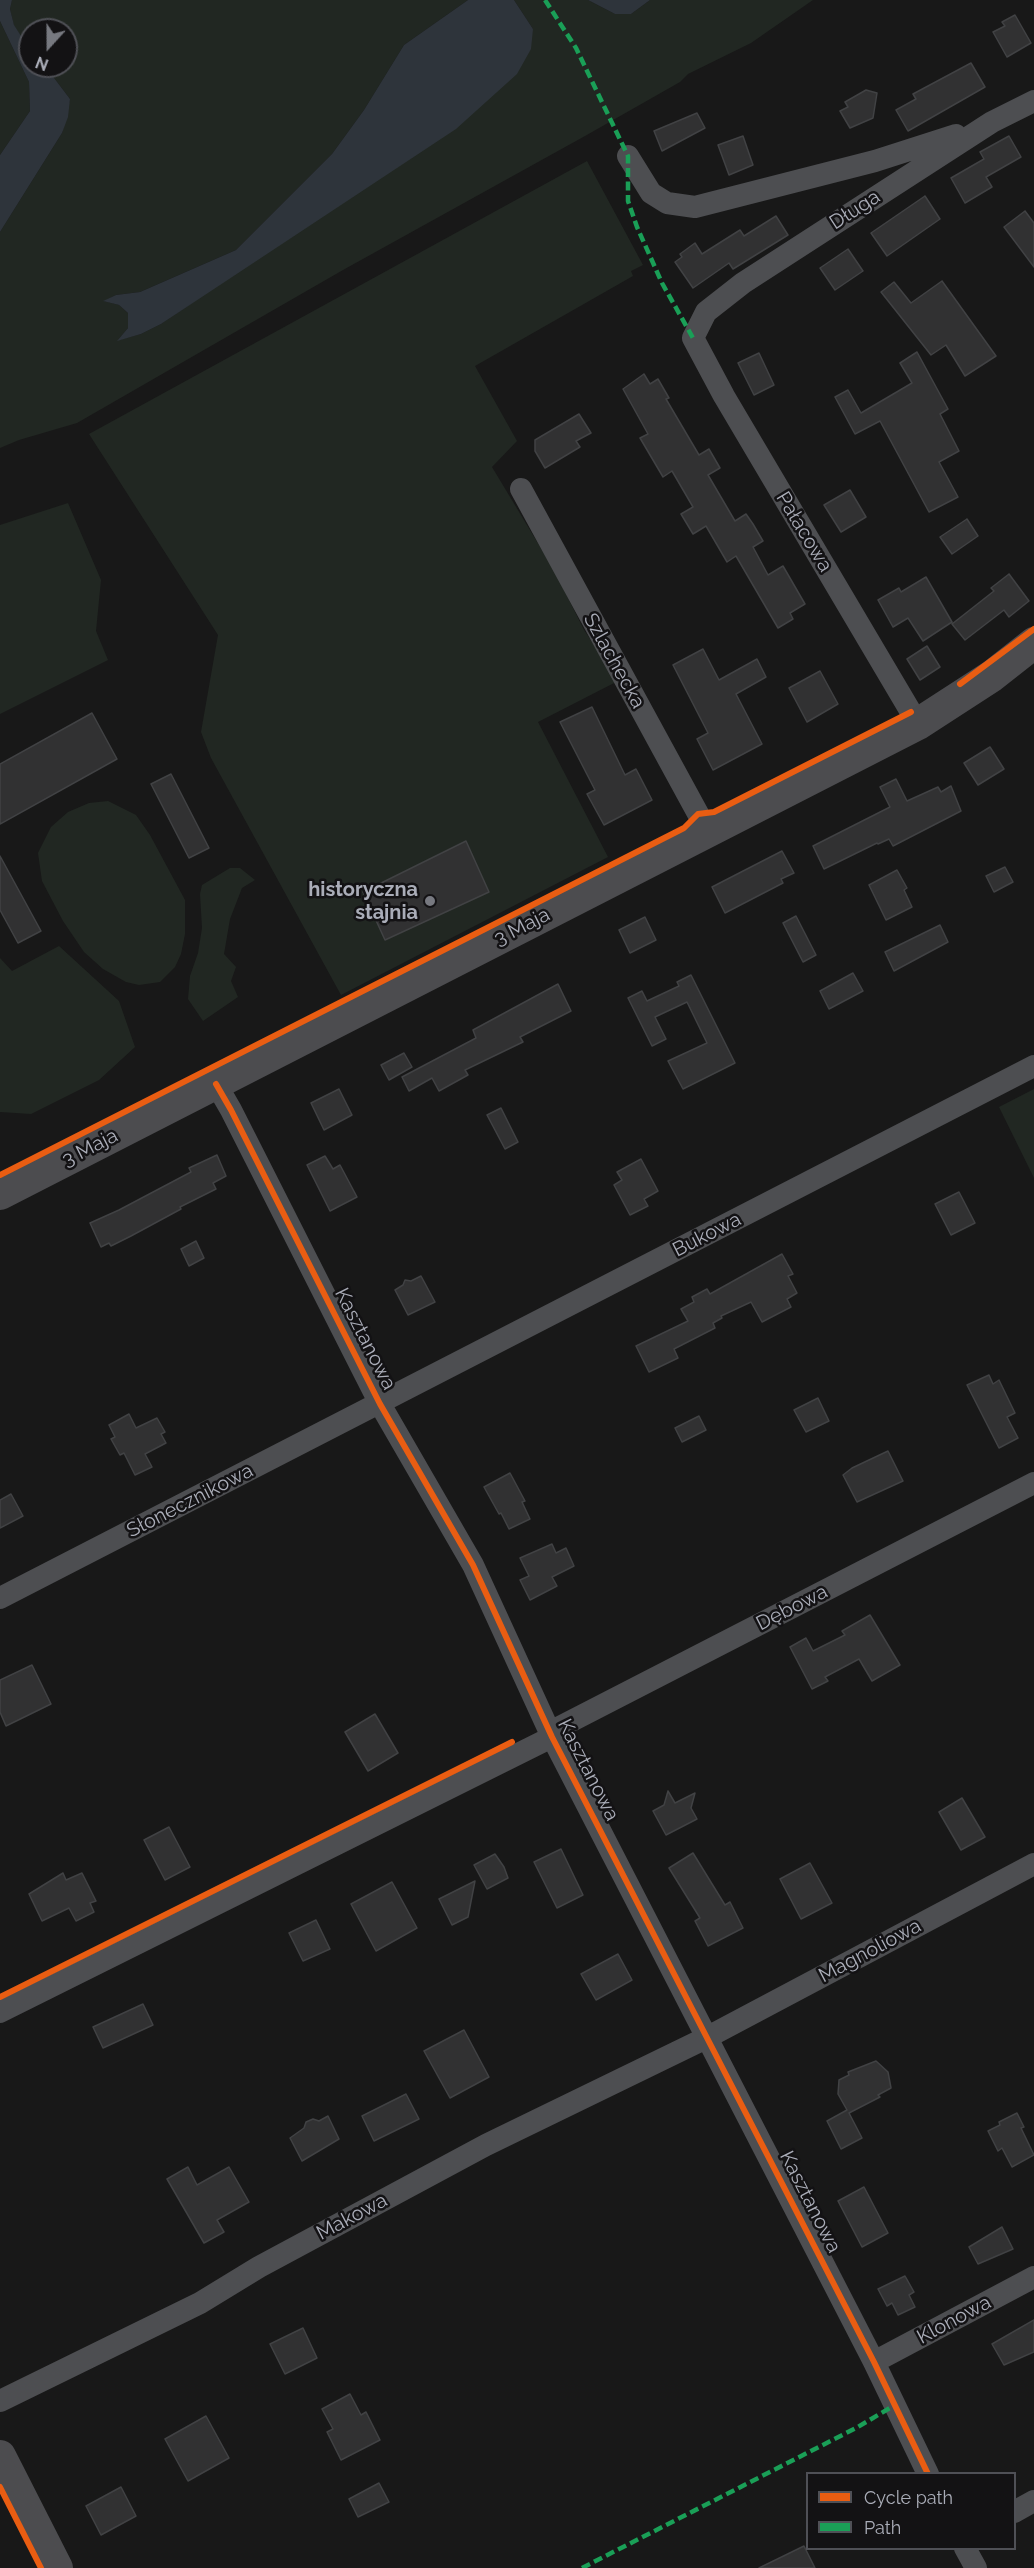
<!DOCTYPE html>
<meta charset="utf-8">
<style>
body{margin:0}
#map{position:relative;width:1034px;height:2568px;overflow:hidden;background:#181818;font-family:Raleway,sans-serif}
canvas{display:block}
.legend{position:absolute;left:806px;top:2472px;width:210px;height:78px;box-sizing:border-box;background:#131214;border:2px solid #4f5056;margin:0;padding:8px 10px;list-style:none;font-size:18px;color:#aaadb8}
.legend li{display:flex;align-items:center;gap:12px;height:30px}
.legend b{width:30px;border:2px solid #4f5056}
.north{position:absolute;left:18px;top:18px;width:60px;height:60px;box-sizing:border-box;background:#131214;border:2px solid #4f5056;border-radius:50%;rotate:201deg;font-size:16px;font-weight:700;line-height:24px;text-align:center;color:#aaadb8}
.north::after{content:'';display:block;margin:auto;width:21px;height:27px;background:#777980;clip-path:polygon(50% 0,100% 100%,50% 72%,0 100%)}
</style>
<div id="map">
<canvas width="1034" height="2568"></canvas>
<ul class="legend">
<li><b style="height:8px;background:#e95d12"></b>Cycle path</li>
<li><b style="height:8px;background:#1a9f57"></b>Path</li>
</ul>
<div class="north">N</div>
</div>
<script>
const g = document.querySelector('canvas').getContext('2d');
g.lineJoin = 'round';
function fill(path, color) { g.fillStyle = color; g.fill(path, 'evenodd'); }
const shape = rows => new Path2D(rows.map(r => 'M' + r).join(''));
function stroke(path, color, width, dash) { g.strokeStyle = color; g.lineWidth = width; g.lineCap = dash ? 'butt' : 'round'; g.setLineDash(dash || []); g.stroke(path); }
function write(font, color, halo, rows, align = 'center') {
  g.font = font + ' Raleway,sans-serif'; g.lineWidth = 5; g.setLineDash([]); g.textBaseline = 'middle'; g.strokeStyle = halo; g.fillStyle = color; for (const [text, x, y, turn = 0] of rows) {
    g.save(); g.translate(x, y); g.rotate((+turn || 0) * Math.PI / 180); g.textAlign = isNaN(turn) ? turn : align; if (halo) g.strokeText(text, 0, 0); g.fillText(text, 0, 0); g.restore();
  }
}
fill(shape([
 [12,0,468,0,404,45,364,110,332,154,236,250,140,292,116,295,104,301,119,305,128,313,128,328,118,340,141,334,161,324,218,285,533,29,514,0,588,0,615,14,631,14,650,0,813,0,751,43,688,74,680,82,585,136,343,270,77,423,19,440,0,448,0,232,62,133,70,99,45,66,66,66,66,30,30,30,30,50,14,26,10,9],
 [0,21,29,82,30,111,0,155],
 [587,161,643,265,631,271,633,276,475,366,517,441,492,467,554,570,584,630,618,681,538,722,608,857,341,995,211,758,201,732,218,635,89,434],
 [68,503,101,580,96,631,108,660,0,714,0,525],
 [108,801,136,815,150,835,185,900,185,934,181,954,175,967,160,982,139,985,126,982,103,969,84,952,63,921,42,881,38,853,51,827,68,812,89,803],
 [230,868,240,868,255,880,242,888,230,919,224,954,236,967,231,981,238,997,203,1021,188,999,190,976,198,953,202,928,200,894,202,885],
 [59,946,119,1001,135,1047,99,1080,31,1114,0,1112,0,958,12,971],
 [1034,1089,1034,1178,999,1107]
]), '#212722');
fill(shape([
 [0,0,12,0,10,9,14,25,30,50,30,66,45,66,70,99,68,117,62,133,0,232,0,155,30,111,29,82,0,21],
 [468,0,514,0,533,29,531,49,517,74,456,129,161,324,141,334,117,341,128,328,128,313,119,305,103,301,116,295,140,292,236,250,332,154,364,110,404,45],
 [588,0,650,0,631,14,615,14]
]), '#2e343b');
const building = shape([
 [1015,15,1031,43,1007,57,993,32,1005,26,1002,22,1015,15],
 [971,63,985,87,908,131,896,110,916,99,913,94,971,63],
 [866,90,877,93,873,118,850,128,840,111,848,107,845,102,866,90],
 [697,113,705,128,662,151,654,131,697,113],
 [743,136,753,165,729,175,718,145,743,136],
 [1009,136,1021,157,986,177,992,187,965,203,951,178,984,159,980,152,1009,136],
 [925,196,940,219,887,256,871,233,925,196],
 [1025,211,1034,223,1034,267,1004,227,1025,211],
 [776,216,788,235,733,269,729,263,693,288,675,262,682,257,680,254,695,243,702,254,740,230,744,236,776,216],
 [848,249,863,271,835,290,820,268,848,249],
 [942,281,996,356,965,376,946,345,931,355,881,292,894,282,911,303,942,281],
 [917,352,948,409,940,414,959,451,939,462,958,497,929,512,880,421,855,434,835,397,848,390,861,413,912,383,900,363,917,352],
 [759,353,774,385,754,395,738,363,759,353],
 [644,374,650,384,658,379,669,398,666,399,699,455,709,449,720,468,708,475,735,521,746,514,753,524,763,541,753,547,768,575,783,566,805,604,790,613,793,619,778,628,736,556,727,562,706,526,693,534,681,514,693,507,672,471,663,477,640,438,648,434,623,389,644,374],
 [579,414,591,433,576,441,580,447,545,468,535,451,535,440,579,414],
 [850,490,866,517,841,532,824,505,850,490],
 [967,519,978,536,952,554,940,537,967,519],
 [1009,574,1029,601,1009,617,1004,610,965,640,952,624,994,591,991,588,1009,574],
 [926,577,952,622,923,641,908,618,893,627,878,600,899,588,901,592,926,577],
 [927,646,940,667,920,680,907,659,927,646],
 [703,649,719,680,757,659,766,677,736,694,762,744,713,770,697,739,708,733,673,665,703,649],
 [820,671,838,704,807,722,789,688,820,671],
 [592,707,625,775,636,769,652,800,604,825,587,794,595,790,560,722,592,707],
 [92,713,117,759,0,824,0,764,92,713],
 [990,747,1004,769,978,785,964,763,990,747],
 [171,774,209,848,189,858,151,784,171,774],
 [896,779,907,801,938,787,941,792,951,786,961,811,893,846,889,839,878,844,877,843,824,869,813,846,890,807,880,787,896,779],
 [466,841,489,892,385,940,363,892,466,841],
 [782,851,794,873,781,879,783,883,725,913,712,887,782,851],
 [0,856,41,931,18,943,0,910,0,856],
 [1005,867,1013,882,994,892,986,876,1005,867],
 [897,870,907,888,904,890,912,907,886,920,869,885,897,870],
 [796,916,816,955,803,962,783,923,796,916],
 [645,917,656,940,630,953,619,930,645,917],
 [940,925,948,942,894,971,885,952,940,925],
 [853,973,863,991,829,1009,820,991,853,973],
 [691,975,735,1063,683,1089,668,1061,707,1043,687,1002,655,1017,666,1039,652,1046,628,998,642,991,647,1001,679,986,677,982,691,975],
 [558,984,571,1011,520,1037,523,1042,465,1070,468,1075,439,1091,432,1078,409,1091,402,1077,476,1038,473,1030,558,984],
 [404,1053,412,1067,389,1080,381,1065,404,1053],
 [339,1089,352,1115,324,1130,311,1103,339,1089],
 [501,1108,518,1142,505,1149,487,1115,501,1108],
 [217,1155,226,1176,213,1183,216,1189,180,1207,181,1209,131,1236,111,1246,109,1243,101,1247,90,1223,119,1210,191,1172,189,1168,217,1155],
 [325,1156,333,1169,340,1165,357,1197,330,1211,307,1165,325,1156],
 [641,1159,658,1191,644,1199,648,1206,630,1215,614,1185,622,1180,617,1172,641,1159],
 [959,1192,975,1223,951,1235,935,1204,959,1192],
 [196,1241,204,1258,189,1266,181,1249,196,1241],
 [782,1254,793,1274,788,1276,797,1293,787,1299,791,1307,762,1322,751,1302,721,1316,722,1318,713,1323,715,1328,674,1349,678,1358,649,1372,636,1346,688,1321,681,1309,694,1302,692,1297,707,1289,710,1294,782,1254],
 [421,1276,435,1302,408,1315,395,1290,403,1285,405,1280,411,1281,421,1276],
 [989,1375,993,1384,999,1380,1015,1413,1007,1417,1018,1438,999,1448,967,1385,989,1375],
 [818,1398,829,1421,806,1432,794,1410,818,1398],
 [129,1414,136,1428,157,1418,165,1432,161,1434,166,1443,145,1454,152,1467,135,1475,124,1453,120,1455,111,1439,115,1437,109,1425,129,1414],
 [699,1416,706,1430,682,1442,675,1428,699,1416],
 [888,1451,903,1481,857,1502,843,1475,852,1468,888,1451],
 [510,1473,525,1501,522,1502,530,1519,509,1529,501,1513,499,1514,484,1487,510,1473],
 [11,1494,23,1516,0,1528,0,1500,11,1494],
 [552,1544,556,1553,566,1548,574,1566,552,1577,557,1586,530,1600,520,1580,529,1576,520,1558,552,1544],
 [870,1615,900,1665,872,1681,859,1659,825,1677,828,1681,812,1689,790,1647,806,1638,813,1651,845,1635,842,1631,870,1615],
 [32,1665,51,1704,6,1726,0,1712,0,1680,32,1665],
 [375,1714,398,1753,368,1771,345,1732,375,1714],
 [668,1791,675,1803,695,1793,691,1808,697,1819,666,1835,653,1811,664,1805,668,1791],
 [962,1798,985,1837,961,1850,939,1812,962,1798],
 [169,1827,190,1867,165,1880,144,1840,169,1827],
 [561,1849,583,1895,557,1908,534,1862,561,1849],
 [693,1853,725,1905,730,1902,743,1928,708,1946,695,1921,700,1918,669,1868,693,1853],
 [495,1854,504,1867,508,1878,487,1889,474,1865,495,1854],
 [810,1863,832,1903,801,1919,780,1879,810,1863],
 [63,1873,66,1880,82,1873,96,1901,90,1903,94,1912,76,1921,69,1908,42,1921,29,1894,63,1873],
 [475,1881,468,1917,452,1925,439,1899,475,1881],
 [392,1882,417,1928,376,1951,351,1904,392,1882],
 [316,1920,330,1949,303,1961,289,1933,316,1920],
 [618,1954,632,1980,596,2000,581,1974,618,1954],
 [143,2004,153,2025,103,2048,93,2027,143,2004],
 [464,2030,489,2077,450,2098,424,2051,464,2030],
 [876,2061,888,2072,891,2088,878,2095,880,2097,849,2113,862,2138,841,2149,827,2121,847,2110,838,2094,839,2080,849,2075,848,2072,876,2061],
 [406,2094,419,2119,374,2141,362,2116,406,2094],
 [1017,2113,1024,2127,1021,2128,1034,2155,1012,2167,1002,2148,998,2151,988,2131,1000,2125,999,2122,1017,2113],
 [328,2116,339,2139,302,2161,290,2138,304,2128,306,2122,313,2119,319,2121,328,2116],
 [188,2167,197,2185,229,2167,249,2202,217,2220,224,2232,204,2243,167,2179,188,2167],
 [864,2187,888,2233,862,2247,838,2201,864,2187],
 [1002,2227,1013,2249,978,2264,969,2247,1002,2227],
 [905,2276,914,2292,909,2295,915,2307,898,2315,892,2303,887,2306,878,2289,905,2276],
 [1034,2320,1034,2352,1004,2365,992,2344,1034,2320],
 [303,2328,317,2358,285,2374,270,2344,303,2328],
 [350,2394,361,2415,366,2412,380,2440,341,2460,327,2432,333,2429,322,2409,350,2394],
 [206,2416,229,2458,188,2481,165,2439,206,2416],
 [379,2483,389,2502,358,2517,349,2499,379,2483],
 [121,2487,136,2516,101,2535,86,2506,121,2487],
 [804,2546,815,2568,759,2568,804,2546]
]);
fill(building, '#313132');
stroke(building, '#414244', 1.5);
stroke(shape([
 [628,156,651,193,667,203,695,207,875,161,956,135],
 [521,489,708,832],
 [918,724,724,396,693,338,706,312,743,283,992,122,1034,101],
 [216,1084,231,1110,380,1404,473,1565,552,1737,874,2362,928,2474],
 [0,1598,1034,1066],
 [550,1732,1034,1483],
 [0,2012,552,1737],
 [874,2362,1034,2277],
 [0,2401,200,2303,259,2267,486,2145,706,2038,1034,1864],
 [1014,2512,1034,2501],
 [965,2548,976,2568]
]), '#4d4e51', 22);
stroke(shape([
 [0,1194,918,724,992,676,1034,643],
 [0,2456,57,2568]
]), '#4c4c4f', 32);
stroke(shape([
 [545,0,576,48,628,156,628,201,637,227,662,283,693,338],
 [582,2568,856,2428,895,2405]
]), '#1a9f57', 4.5, [9, 4.5]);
stroke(shape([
 [960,684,1034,629],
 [216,1084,231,1110,380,1404,473,1565,552,1737,874,2362,928,2474],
 [0,1175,684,828,698,814,714,812,911,712],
 [0,1997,512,1742],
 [0,2487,41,2568]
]), '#e95d12', 6);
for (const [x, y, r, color] of [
 [430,901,6,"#777980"]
]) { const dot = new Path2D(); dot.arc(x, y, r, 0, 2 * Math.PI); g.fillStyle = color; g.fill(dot); stroke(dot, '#131214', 2); }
write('20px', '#aaadb8', '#131214', [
 ["Długa",855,210,-33],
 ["Pałacowa",804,532,59],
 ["Szlachecka",614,661,61],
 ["3 Maja",522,927,-27],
 ["3 Maja",90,1148,-27],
 ["Bukowa",707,1235,-27],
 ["Kasztanowa",365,1339,63],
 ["Słonecznikowa",190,1501,-27],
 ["Dębowa",792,1608,-27],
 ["Kasztanowa",588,1770,63],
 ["Magnoliowa",870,1951,-28],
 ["Kasztanowa",810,2202,63],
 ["Makowa",352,2217,-28],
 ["Klonowa",954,2320,-28]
]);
write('bold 20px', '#aaadb8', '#131214', [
 ["historyczna",418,890],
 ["stajnia",418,913]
], 'right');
</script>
